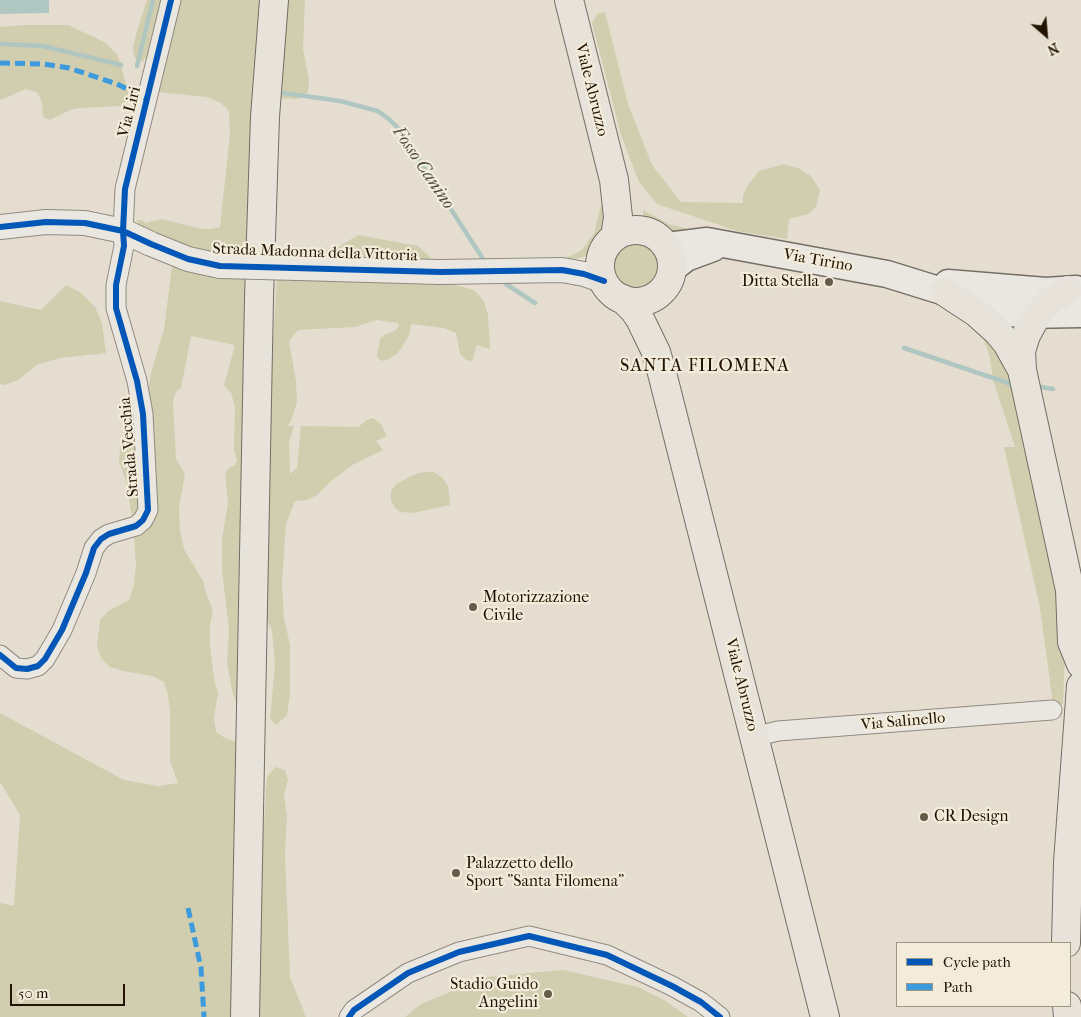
<!DOCTYPE html>
<style>
body{margin:0}
#map{position:relative;width:1081px;height:1017px;overflow:hidden;background:#e5ded0;font-family:"IM FELL French Canon",serif}
canvas{display:block}
.legend{position:absolute;left:896px;top:942px;width:175px;height:65px;box-sizing:border-box;background:#f3ecdb;border:1px solid #9f9584;margin:0;padding:6px 9px;list-style:none;font-size:15px;color:#221301}
.legend li{display:flex;align-items:center;gap:10px;height:25px}
.legend b{width:25px;border:1px solid #9f9584}
.north{position:absolute;left:1021px;top:10px;width:50px;height:50px;-webkit-text-stroke:4px #f3ecdb;paint-order:stroke;rotate:153deg;font-size:14px;font-weight:700;line-height:20px;text-align:center;color:#221301}
.north::after{content:'';display:block;margin:auto;width:18px;height:22px;background:#221301;clip-path:polygon(50% 0,100% 100%,50% 72%,0 100%)}
.scale{position:absolute;left:10px;top:984px;width:115px;height:22px;box-sizing:border-box;border:2px solid #221301;border-top:0;padding-left:6px;font-size:15px;line-height:18px;white-space:nowrap;color:#221301;-webkit-text-stroke:4px #f3ecdb;paint-order:stroke}
</style>
<div id="map">
<canvas width="1081" height="1017"></canvas>
<ul class="legend">
<li><b style="height:6px;background:#0057b8"></b>Cycle path</li>
<li><b style="height:6px;background:#3c9add"></b>Path</li>
</ul>
<div class="north">N</div>
<div class="scale">50 m</div>
</div>
<script>
const g = document.querySelector('canvas').getContext('2d');
g.lineJoin = 'round';
function fill(path, color) { g.fillStyle = color; g.fill(path, 'evenodd'); }
const shape = rows => new Path2D(rows.map(r => 'M' + r).join(''));
function stroke(path, color, width, dash) { g.strokeStyle = color; g.lineWidth = width; g.lineCap = dash ? 'butt' : 'round'; g.setLineDash(dash || []); g.stroke(path); }
function write(font, color, halo, rows, align = 'center') {
  g.font = font + ' "IM FELL French Canon",serif'; g.lineWidth = 4.5; g.setLineDash([]); g.textBaseline = 'middle'; g.strokeStyle = halo; g.fillStyle = color; for (const [text, x, y, turn = 0] of rows) {
    g.save(); g.translate(x, y); g.rotate((+turn || 0) * Math.PI / 180); g.textAlign = isNaN(turn) ? turn : align; if (halo) g.strokeText(text, 0, 0); g.fillText(text, 0, 0); g.restore();
  }
}
fill(shape([
 [147,0,161,0,147,56,143,61,137,62,134,56,133,48,136,34],
 [179,0,264,0,250,261,208,258,143,233,136,220,141,220,146,223,162,219,202,229,212,229,220,227,230,134,229,111,221,103,207,97,156,92],
 [287,0,305,0,303,48,309,80,308,92,298,99,277,98],
 [605,12,628,104,652,165,681,202,743,203,743,196,748,185,759,171,784,164,798,168,811,176,820,190,816,207,808,214,789,219,787,239,737,231,657,204,639,182,621,135,592,23,597,14],
 [24,25,68,25,104,42,117,54,128,90,128,99,121,106,79,108,70,110,50,120,43,117,42,102,37,92,26,89,0,100,0,27],
 [607,198,609,226,602,242,595,250,583,257,566,262,544,261,566,258,582,250,594,233,600,208],
 [643,210,669,224,700,232,677,234,653,223,643,215],
 [358,235,418,246,431,258,428,266,324,264,324,255,327,250,337,248],
 '614 266a23 23 0 1 1 46 0a23 23 0 1 1-46 0Z',
 [172,266,251,278,239,710,232,691,227,662,229,630,222,570,222,540,228,502,225,474,229,468,235,465,237,461,234,449,235,407,231,393,224,385,235,345,191,336,181,388,176,392,173,401,176,459,185,474,179,507,180,530,184,549,203,581,207,596,213,610,210,625,210,645,214,679,218,693,214,718,216,732,225,738,237,742,235,1017,0,1017,0,903,14,906,20,815,0,782,0,713,124,780,158,786,178,783,170,761,170,713,168,695,164,682,152,676,123,671,110,667,101,658,97,647,100,620,108,611,129,600,134,585,136,565,133,524,126,481,119,462,120,447,133,417,146,403,151,373,164,329],
 [277,278,448,283,474,290,484,301,488,315,490,349,477,345,472,361,466,360,460,354,456,333,444,328,411,324,409,335,404,344,397,354,387,360,383,361,379,359,377,356,380,339,384,335,396,330,399,326,398,323,377,320,355,327,298,330,289,341,296,381,297,402,291,421,287,426,294,426,289,442,290,474,297,468,301,426,358,427,367,420,373,418,381,424,387,436,376,441,383,450,354,464,331,481,317,495,307,500,295,501,286,524,282,583,284,618,290,645,290,693,287,715,276,725,270,718,275,665,272,631,264,613,269,406],
 [66,285,80,292,95,307,102,323,106,353,60,358,37,365,18,380,5,385,0,384,0,301,41,310],
 [980,330,1005,358,1066,628,1063,704,1053,704,1040,608,1004,447,1015,447,994,383,989,354],
 [424,472,433,472,442,477,448,486,450,505,413,513,400,512,395,508,391,501,391,491,396,484,413,475],
 [275,767,285,770,288,780,284,796,287,815,285,854,290,977,306,1017,252,1017,267,777],
 [563,970,638,987,664,1000,688,1017,405,1017,421,1004,486,977]
]), '#d0ceae');
fill(shape([
 [0,0,49,0,49,13,0,14]
]), '#b0c7c1');
stroke(shape([
 [0,44,43,46,121,65],
 [137,66,153,0],
 [284,93,340,101,378,111,390,120,400,130,483,259],
 [506,284,535,303],
 [904,348,1011,384],
 [1035,386,1053,389]
]), '#b0c7c1', 4.5);
const minor = shape([
 [0,655,16,668,27,669,38,666,45,659,62,630,86,573,94,548,101,539,109,534,136,526,143,520,148,510,143,414,137,381,116,308,116,285,124,246,123,231,125,189,171,0],
 [754,737,778,731,1052,710],
 [349,1017,354,1010,408,973,459,952,529,936,607,955,672,986,701,1002,720,1017]
]);
const tertiary = shape([
 [0,227,46,222,85,223,123,231,151,244,188,259,220,266],
 [298,268,440,272,562,270,584,274,604,281]
]);
const secondary = shape([
 [667,246,707,241,887,274,945,292,1000,311,1024,315,1081,314],
 [672,269,686,258,713,248],
 [948,283,1046,291,1076,289]
]);
const primary = shape([
 [569,0,614,180,618,217,615,237],
 '600 266a36 36 0 1 1 72 0a36 36 0 1 1-72 0Z',
 [623,299,634,310,640,319,656,352,661,369,825,1017]
]);
const trunk = shape([
 [245,1017,259,298,265,117,274,0]
]);
const motorway = shape([
 [1068,290,1052,299,1037,315,1026,335,1021,351,1022,370,1070,590,1072,642,1081,664],
 [945,292,977,313,997,331,1007,343,1022,370],
 [1066,943,1068,862,1081,686],
 [1067,1006,1068,1017]
]);
stroke(minor, '#908a80', 21);
stroke(tertiary, '#908a80', 26);
stroke(secondary, '#746e64', 29);
stroke(primary, '#746e64', 30);
stroke(trunk, '#746e64', 30);
stroke(motorway, '#746e64', 30);
stroke(minor, '#eae7e0', 19);
stroke(tertiary, '#eae7e0', 24);
stroke(secondary, '#eae7e0', 26);
stroke(primary, '#e7e3db', 28);
stroke(trunk, '#e7e3db', 28);
stroke(motorway, '#e7e3db', 28);
const tertiaryBridge = shape([
 [220,266,298,268]
]);
stroke(tertiaryBridge, '#908a80', 26, []);
stroke(tertiaryBridge, '#eae7e0', 24);
stroke(shape([
 [0,63,43,64,69,68,117,84,147,99],
 [188,908,201,968,204,1017]
]), '#3c9add', 5, [10, 5]);
stroke(shape([
 [0,227,46,222,85,223,123,231,151,244,188,259,220,266,440,272,562,270,584,274,604,281],
 [0,655,16,668,27,669,38,666,45,659,62,630,86,573,94,548,101,539,109,534,136,526,143,520,148,510,143,414,137,381,116,308,116,285,124,246,123,231,125,189,171,0],
 [349,1017,354,1010,408,973,459,952,529,936,607,955,672,986,701,1002,720,1017]
]), '#0057b8', 6);
for (const [x, y, r, color] of [
 [829,282,5,"#665a49"],
 [473,607,5,"#665a49"],
 [924,817,5,"#665a49"],
 [456,873,5,"#665a49"],
 [548,994,5,"#665a49"]
]) { const dot = new Path2D(); dot.arc(x, y, r, 0, 2 * Math.PI); g.fillStyle = color; g.fill(dot); stroke(dot, '#f3ecdb', 2); }
write('16px', '#221301', '#f3ecdb', [
 ["Viale Abruzzo",591,90,76],
 ["Via Liri",130,112,-76],
 ["Strada Madonna della Vittoria",315,253,2],
 ["Via Tirino",818,261,10],
 ["Strada Vecchia",130,447,-95],
 ["Viale Abruzzo",741,685,76],
 ["Via Salinello",903,722,-5]
]);
write('16px', '#221301', '#f3ecdb', [
 ["Ditta Stella",819,282,"right"],
 ["Motorizzazione",483,598],
 ["Civile",483,616],
 ["CR Design",934,817],
 ["Palazzetto dello",466,864],
 ["Sport \"Santa Filomena\"",466,882],
 ["Stadio Guido",538,985,"right"],
 ["Angelini",538,1003,"right"]
], 'left');
write('italic 18px', '#4c4e42', '#f3ecdb', [
 ["Fosso Canino",423,168,56]
]);
g.letterSpacing = '1px';
write('18px', '#221301', '#f3ecdb', [
 ["SANTA FILOMENA",705,367]
]);
g.letterSpacing = '0px';
</script>
